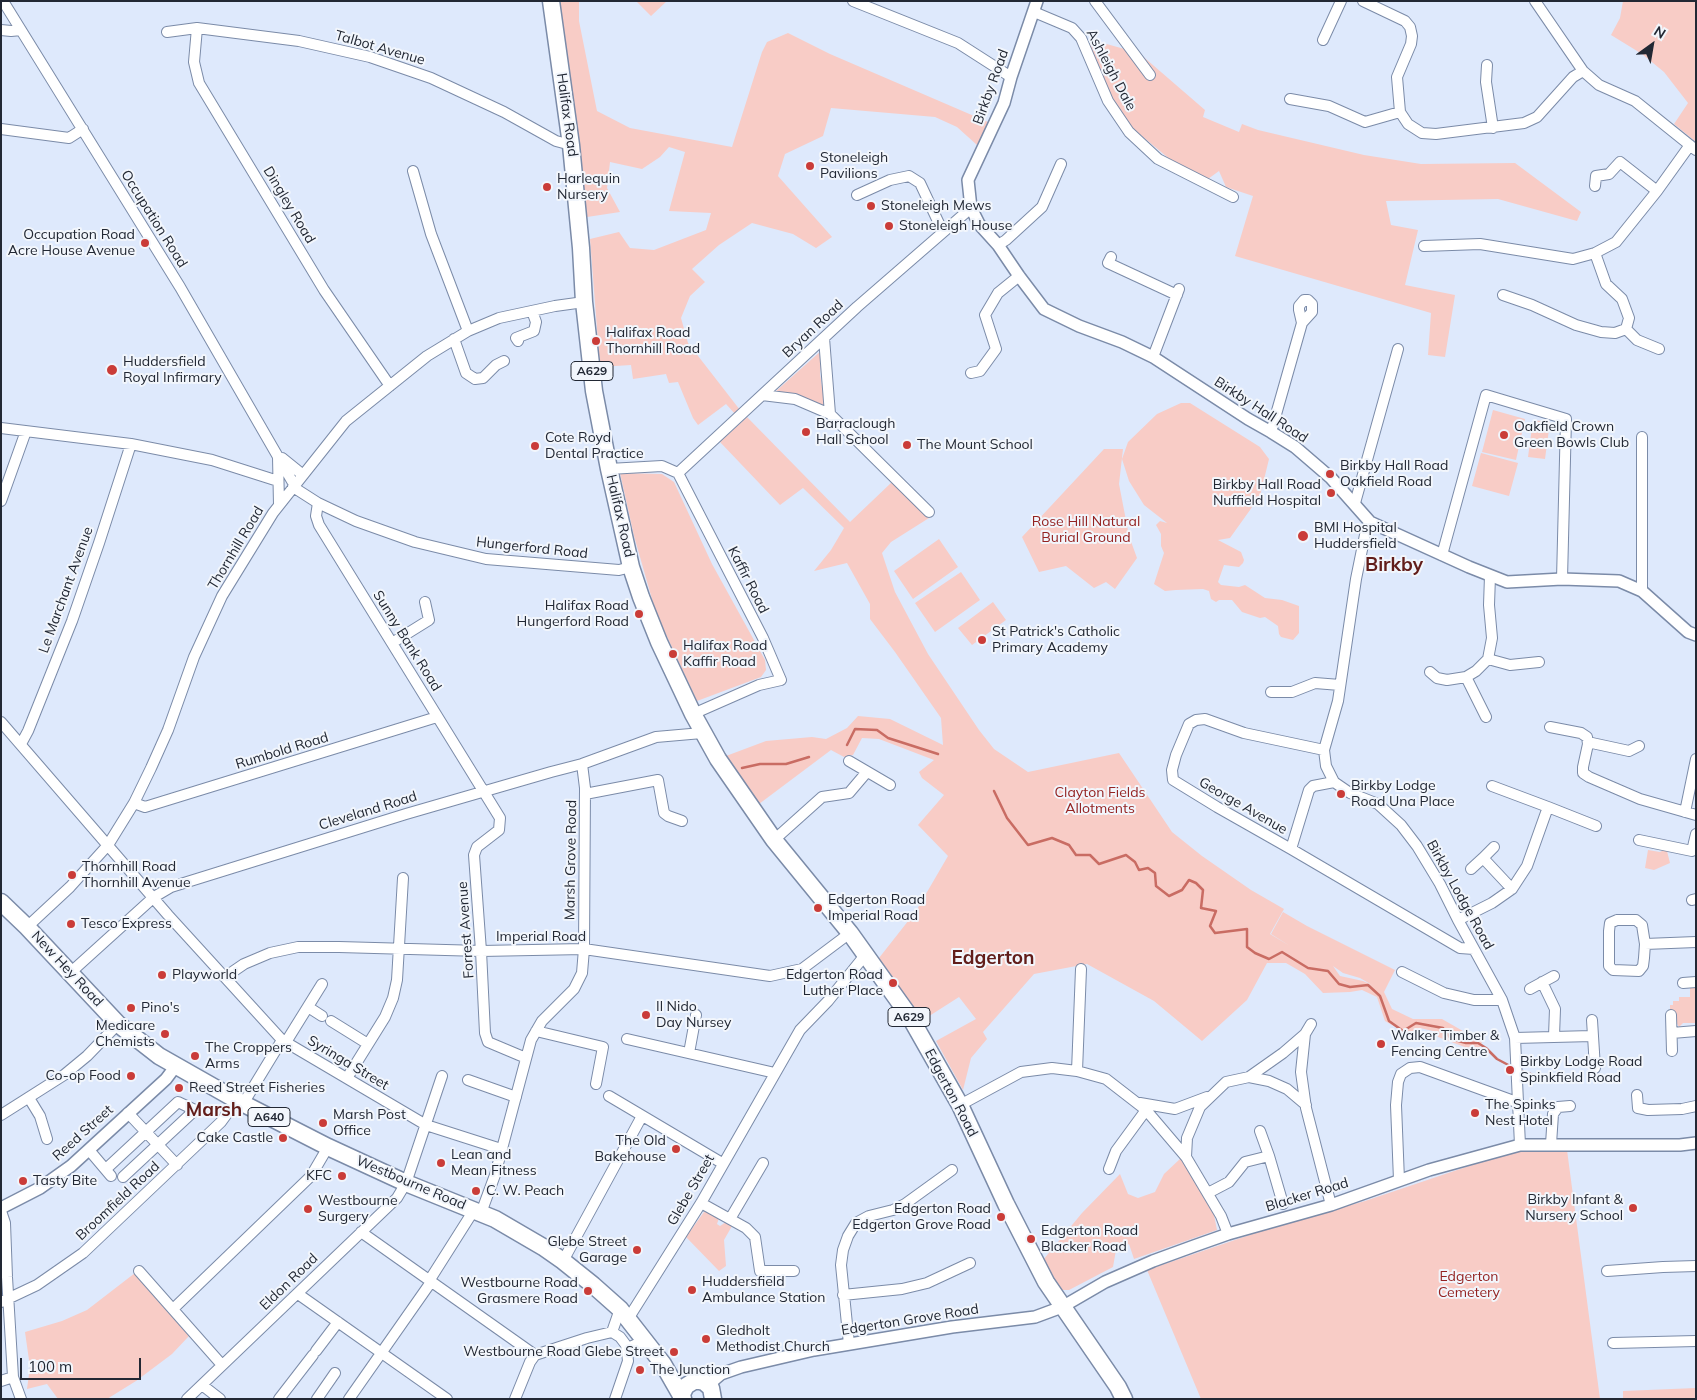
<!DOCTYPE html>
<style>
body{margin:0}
#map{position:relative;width:1697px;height:1400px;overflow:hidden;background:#dee9fc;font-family:Mulish,sans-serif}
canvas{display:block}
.frame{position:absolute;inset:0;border:2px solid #222834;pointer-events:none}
.north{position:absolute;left:1627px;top:20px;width:50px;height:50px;-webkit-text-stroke:4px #f2f6fc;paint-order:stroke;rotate:32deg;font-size:14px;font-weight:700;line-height:20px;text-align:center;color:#222834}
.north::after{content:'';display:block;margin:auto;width:18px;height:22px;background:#222834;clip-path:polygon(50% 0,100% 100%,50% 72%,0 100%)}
.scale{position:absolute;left:20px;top:1358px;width:121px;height:22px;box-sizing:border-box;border:2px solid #222834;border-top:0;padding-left:6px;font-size:15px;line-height:18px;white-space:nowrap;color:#222834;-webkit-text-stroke:4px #f2f6fc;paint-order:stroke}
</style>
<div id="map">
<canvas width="1697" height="1400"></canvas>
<div class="frame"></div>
<div class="north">N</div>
<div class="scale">100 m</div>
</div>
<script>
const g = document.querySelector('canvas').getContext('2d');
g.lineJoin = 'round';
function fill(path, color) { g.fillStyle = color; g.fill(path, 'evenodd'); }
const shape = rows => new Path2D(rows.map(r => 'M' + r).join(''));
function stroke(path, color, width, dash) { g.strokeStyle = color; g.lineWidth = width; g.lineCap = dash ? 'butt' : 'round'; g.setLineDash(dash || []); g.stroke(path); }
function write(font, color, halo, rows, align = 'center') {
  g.font = font + ' Mulish,sans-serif'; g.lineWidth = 4; g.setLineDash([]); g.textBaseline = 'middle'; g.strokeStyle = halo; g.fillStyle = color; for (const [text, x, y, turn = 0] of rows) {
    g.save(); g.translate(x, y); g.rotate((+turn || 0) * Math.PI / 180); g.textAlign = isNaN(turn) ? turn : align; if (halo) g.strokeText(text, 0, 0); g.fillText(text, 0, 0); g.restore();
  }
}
fill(shape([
 [560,1,579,1,579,21,597,111,630,128,732,147,762,52,767,42,788,33,830,54,988,122,977,145,957,127,935,117,831,108,823,136,785,154,778,176,832,237,816,248,793,234,752,223,719,245,692,269,705,282,690,296,681,318,688,343,740,410,736,415,726,404,698,425,693,418,678,382,669,383,666,374,633,379,631,365,600,367,590,239,619,232,630,248,654,250,706,230,711,213,669,211,685,152,669,147,660,157,642,169,610,162,607,188,620,212,587,217],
 [636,1,667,1,651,16],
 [1623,1,1696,1,1696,142,1674,124,1688,103,1664,72,1642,54,1611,35,1620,18],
 [1092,40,1139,53,1205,110,1203,117,1239,132,1242,124,1258,130,1364,155,1421,164,1515,163,1581,212,1577,221,1498,199,1386,201,1391,225,1418,230,1405,285,1455,295,1445,357,1428,355,1431,313,1235,256,1253,196,1226,187,1219,171,1208,179,1172,161,1131,127,1110,98,1088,49],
 [822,350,820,374,825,406,796,395,775,392],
 [1181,403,1190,403,1260,447,1269,459,1260,496,1230,538,1218,540,1241,552,1244,560,1243,563,1239,567,1224,565,1218,582,1221,585,1239,587,1245,585,1265,598,1282,600,1299,606,1299,633,1293,640,1281,637,1279,634,1278,626,1265,617,1260,618,1242,612,1232,600,1219,600,1216,602,1211,599,1209,591,1203,589,1176,590,1165,591,1154,584,1164,553,1161,546,1161,534,1156,525,1160,521,1167,523,1144,505,1129,481,1122,459,1128,442,1157,414],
 [1493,410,1525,419,1516,460,1482,452],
 [747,417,850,522,892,482,929,518,891,542,882,553,895,592,928,654,979,730,994,749,1028,772,1119,753,1172,832,1202,856,1251,890,1284,909,1270,934,1290,946,1333,966,1340,976,1363,981,1372,985,1360,978,1343,973,1333,966,1290,946,1271,934,1283,912,1307,926,1395,970,1384,992,1392,1009,1413,1019,1442,1019,1482,1042,1478,1052,1438,1037,1437,1032,1420,1028,1413,1037,1385,1021,1377,997,1362,990,1350,992,1323,993,1305,974,1286,963,1267,963,1247,1000,1202,1041,1154,1001,1087,964,1034,974,983,1032,987,1039,971,1058,963,1090,936,1041,976,1019,959,997,923,1020,879,958,916,911,948,856,918,825,944,795,922,778,919,772,934,760,879,739,862,738,853,755,844,757,831,750,759,804,726,756,766,741,812,737,826,739,847,728,858,716,890,719,943,745,941,718,895,652,870,619,870,604,847,563,814,571,831,550,844,528,803,488,780,505,720,442],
 [1533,420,1550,422,1545,459,1528,457],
 [1104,449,1123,449,1119,484,1129,536,1137,558,1115,589,1106,582,1094,588,1066,566,1039,572,1022,537],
 [1481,453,1518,463,1509,496,1472,486],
 [620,473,662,474,674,482,712,564,765,660,766,670,761,677,697,701,656,613,634,536],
 [939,539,958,567,913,599,894,571],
 [961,572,980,600,935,632,915,603],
 [993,602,1006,620,972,645,958,628],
 [1648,850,1660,852,1664,850,1667,851,1670,863,1654,870,1645,868],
 [1690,986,1696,986,1696,1023,1683,1023,1679,1027,1676,1022,1675,1013,1670,1013,1670,1005,1673,1005,1673,1001,1679,1001,1679,997,1690,997],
 [1567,1150,1600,1399,1201,1399,1147,1270,1270,1228,1365,1201,1466,1167,1518,1151],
 [1181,1158,1214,1215,1217,1230,1134,1259,1129,1244,1116,1250,1113,1267,1069,1290,1061,1290,1043,1260,1082,1213,1120,1174,1128,1194,1138,1198,1155,1192,1164,1174],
 [704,1212,711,1212,719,1218,717,1224,720,1226,726,1222,732,1226,724,1240,726,1266,719,1271,686,1237],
 [135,1273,189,1336,172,1354,136,1381,107,1399,58,1399,47,1384,27,1389,30,1367,25,1332,62,1321,87,1310],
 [1696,1388,1696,1399,1623,1399,1623,1391]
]), '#f8ccc6');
stroke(shape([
 [847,745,855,729,877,730,888,738,938,754],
 [742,768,760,764,786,764,809,757],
 [994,791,1007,818,1028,845,1052,838,1069,845,1076,855,1090,855,1099,864,1126,855,1135,862,1139,870,1148,868,1155,873,1156,886,1169,896,1182,890,1189,880,1196,883,1203,890,1201,908,1216,911,1210,926,1215,933,1247,929,1247,947,1255,953,1269,959,1282,952,1308,968,1328,971,1339,984,1350,987,1368,985,1380,996,1389,1021,1403,1031,1416,1023,1443,1028,1451,1039,1466,1043,1478,1043,1486,1048,1497,1059,1514,1068],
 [1519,1070,1550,1081]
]), '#c96c63', 2.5);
const minor = shape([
 [3,1,180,287,292,481,295,484],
 [853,1,958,43,1011,77],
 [1095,1,1150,75],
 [1363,1,1405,21,1410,27,1412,36,1411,44,1397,77,1400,112,1408,124,1422,133,1436,134,1524,123,1537,117,1573,77,1583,71],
 [1535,1,1583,71,1599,85,1635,101,1696,150],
 [1034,12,1072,28,1081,38,1108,101,1129,132,1158,159,1233,197],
 [197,28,194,62,199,83,324,290,390,386],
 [1,30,11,31,21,30],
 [167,32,197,28,299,41,370,57,431,78,504,112,556,141,571,145],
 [1323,40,1341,1],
 [1487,65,1486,82,1493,128],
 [1290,99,1329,106,1365,122,1400,112],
 [1,129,69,138,83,129],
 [413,171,431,234,468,331],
 [1595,186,1596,176,1609,174,1620,162,1657,191],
 [857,195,890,180,909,176,920,183,943,232],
 [998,245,1006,240,1042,207,1061,164],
 [1424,246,1480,244,1573,259,1595,253,1616,242,1657,191,1690,145],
 [1111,257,1108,263,1177,295],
 [1503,295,1532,305,1576,325,1601,332,1615,333,1626,329,1629,318,1622,299,1606,284,1595,253],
 [1626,329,1637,340,1659,349],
 [824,338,830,414],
 [454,339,466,373,475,379,483,378,496,365,504,361],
 [518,341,516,338,534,331,536,322,532,311],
 [1153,357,1179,289],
 [971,373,980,371,996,349,985,315,998,293,1019,276],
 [762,395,795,399,830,414,929,512],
 [1,428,131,444,212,460,278,481],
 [1271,432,1302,323,1299,310,1299,306,1304,300,1308,300,1312,304,1312,312,1302,323],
 [1642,437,1642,591],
 [278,457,279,505],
 [282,458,303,475],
 [609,469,662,466,678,473,763,638,781,680,759,685,693,714],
 [678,473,857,307,971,208],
 [293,487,318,503,356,521,415,542,486,559,619,570,631,567],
 [1,501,26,431],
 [318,503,316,516,319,525,500,818,499,830,477,847,474,855,481,951,485,1033,488,1042,526,1058],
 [1355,503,1398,349],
 [1370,522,1366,530,1356,579,1338,701,1324,750,1326,766,1334,782,1350,793,1378,804,1401,825,1417,846,1440,884,1458,920,1502,1000,1515,1038,1520,1145],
 [1442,555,1486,395,1566,419,1562,579],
 [392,643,429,620,425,602],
 [1488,659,1510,665,1539,662],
 [1430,672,1437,678,1447,680,1466,677,1476,671,1488,659,1492,638,1489,605,1490,576],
 [1466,677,1486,717],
 [1271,692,1292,692,1315,683,1340,685],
 [1,722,168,915,282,1040,426,1125,501,1149],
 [1550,727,1581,733,1587,737,1588,744,1583,767,1583,773,1589,777,1640,799,1696,815],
 [21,744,28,731,72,621,99,543,131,444],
 [1588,744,1592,743,1629,751,1639,746],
 [1324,750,1244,733,1205,719,1196,720,1189,724,1176,755,1172,770,1173,780,1217,807,1291,849,1460,948,1474,949],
 [849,761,890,785],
 [585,794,658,780,664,813,668,816,682,821],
 [134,803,145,807,437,717],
 [1548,807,1596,826],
 [1685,812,1696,759],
 [774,840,822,797,849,793,866,773],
 [1639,840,1692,851,1696,834],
 [1494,847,1483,858,1512,889],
 [1291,849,1309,790,1313,786,1334,782],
 [1471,869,1483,858],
 [1692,900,1696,899],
 [1458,920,1492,903,1512,889,1527,866,1548,807,1492,786],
 [1617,920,1636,920,1642,925,1645,944,1644,958,1643,966,1639,971,1613,970,1609,966,1609,931,1610,923,1617,920],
 [27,927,70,887,108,845,134,803,151,768,168,730,194,657,222,596,273,513,346,421,427,356,468,331,499,318,555,306,584,302],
 [1645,944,1696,942],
 [1402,972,1444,993,1474,1000,1502,1000],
 [70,973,154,897,171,887,406,814,551,772,582,764,656,737,702,733],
 [225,977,244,964,270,953,298,947,339,947,481,951,584,949,770,976,802,969,850,933],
 [1542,982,1555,1009,1554,1036],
 [1683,983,1696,982],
 [1530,989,1554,976],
 [308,1007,322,1016],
 [1671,1015,1672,1051],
 [1592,1020,1595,1068],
 [331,1021,368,1044],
 [536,1031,603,1047,596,1084],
 [1672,1033,1696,1031],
 [1305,1034,1301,1072,1306,1108,1331,1205],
 [1515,1038,1592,1036],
 [627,1039,775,1073],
 [286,1042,322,984],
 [689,1053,696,1015],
 [1077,1071,1081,969],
 [1249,1077,1283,1053,1305,1034,1311,1024],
 [347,1078,385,1017,393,998,397,980,403,878],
 [468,1080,516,1097],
 [1637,1095,1638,1108,1648,1110,1682,1109,1696,1106],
 [609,1096,722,1163],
 [29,1098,40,1116,47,1139],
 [1140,1103,1175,1109,1207,1097],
 [243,1104,282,1040],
 [960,1105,1021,1072,1052,1068,1077,1071,1106,1079,1146,1110,1186,1157,1221,1216,1228,1234],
 [128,1113,177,1165],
 [1,1115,64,1075,87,1056,118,1024],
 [1260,1131,1269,1156],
 [1551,1144,1553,1114,1558,1107,1570,1106],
 [89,1150,111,1176],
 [1186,1157,1187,1138,1200,1107,1226,1082,1249,1077,1269,1081,1287,1089,1306,1105],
 [106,1169,178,1102,195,1110,123,1177],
 [1109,1169,1116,1151,1146,1110],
 [1399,1180,1396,1105,1398,1082,1401,1074,1410,1068,1420,1067,1519,1103],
 [1208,1193,1229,1182,1245,1162,1269,1156,1283,1204],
 [701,1203,746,1228,755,1237,760,1271,794,1271],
 [1,1211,5,1223,7,1277,13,1377,21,1399],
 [481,1213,495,1175,531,1040,542,1021,574,989,582,973,584,949,585,788,582,764],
 [730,1219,763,1163],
 [361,1232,535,1355],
 [563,1261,642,1116],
 [139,1271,222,1365],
 [1607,1271,1663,1267,1696,1266],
 [429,1281,474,1210],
 [298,1294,447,1399],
 [843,1295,902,1289,927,1283,970,1263],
 [1,1302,37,1285,83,1253,221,1122,237,1100],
 [173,1309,311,1176,328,1147],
 [628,1319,701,1203,800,1030,828,1001,866,954],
 [612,1332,620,1309],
 [1613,1343,1696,1341],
 [849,1344,841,1265,843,1250,848,1236,856,1223,869,1216,893,1210,905,1204,952,1170],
 [316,1351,338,1322],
 [1,1381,13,1377],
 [202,1385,220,1399],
 [187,1399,397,1198,406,1183,442,1076],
 [279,1399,313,1355],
 [317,1399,335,1373],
 [349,1399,431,1282],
 [515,1399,530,1362,535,1355,587,1338,612,1332,620,1337,626,1345,627,1352],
 [615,1399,628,1361,627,1352,632,1346,639,1343,647,1344]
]);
const tertiary = shape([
 [1037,1,1011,77,1004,103,968,180,971,208,979,224,998,245,1019,276,1044,309,1079,326,1122,342,1153,357,1248,419,1271,432,1295,447,1331,478,1370,522,1469,567,1507,582,1562,579,1619,581,1642,591,1688,632,1696,635],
 [1,1208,40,1188,71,1166,166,1079,175,1067],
 [708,1385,721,1374,741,1367,814,1350,952,1327,1035,1317,1062,1307,1105,1282,1153,1261,1194,1246,1228,1234,1331,1205,1429,1170,1520,1145,1680,1145,1696,1143]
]);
const trunk = shape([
 [551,1,571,145,581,248,584,302,594,391,609,469,631,567,641,597,659,642,693,714,718,759,774,840,850,933,910,1017,960,1105,1006,1204,1046,1282,1118,1387,1124,1399],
 [1,902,27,927,118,1024,159,1056,240,1102,328,1147,406,1183,495,1219,543,1247,563,1261,593,1285,620,1309,663,1364,683,1399],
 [683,1399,682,1394,686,1386,694,1381,699,1381,704,1382,711,1388,713,1399]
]);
stroke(minor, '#7b8ba8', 12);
stroke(tertiary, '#7b8ba8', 14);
stroke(trunk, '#7b8ba8', 19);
stroke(minor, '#fff', 10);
stroke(tertiary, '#fff', 11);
stroke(trunk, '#fff', 16);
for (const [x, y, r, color] of [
 [810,166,5,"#ca3c38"],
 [547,187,5,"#ca3c38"],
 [871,206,5,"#ca3c38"],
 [889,226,5,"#ca3c38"],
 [145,243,5,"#ca3c38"],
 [596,341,5,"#ca3c38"],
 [112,370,6,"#ca3c38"],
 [806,432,5,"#ca3c38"],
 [1504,435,5,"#ca3c38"],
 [907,445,5,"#ca3c38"],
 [535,446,5,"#ca3c38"],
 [1330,474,5,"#ca3c38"],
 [1331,493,5,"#ca3c38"],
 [1303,536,6,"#ca3c38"],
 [639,614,5,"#ca3c38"],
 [982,640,5,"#ca3c38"],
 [673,654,5,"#ca3c38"],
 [1341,794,5,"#ca3c38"],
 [72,875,5,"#ca3c38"],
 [818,908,5,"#ca3c38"],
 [71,924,5,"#ca3c38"],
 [162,975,5,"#ca3c38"],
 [893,983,5,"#ca3c38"],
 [131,1008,5,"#ca3c38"],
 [646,1015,5,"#ca3c38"],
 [165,1034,5,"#ca3c38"],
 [1381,1044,5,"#ca3c38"],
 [195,1056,5,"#ca3c38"],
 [1510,1070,5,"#ca3c38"],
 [131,1076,5,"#ca3c38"],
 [179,1088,5,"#ca3c38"],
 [1475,1113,5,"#ca3c38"],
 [323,1123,5,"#ca3c38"],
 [283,1138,5,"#ca3c38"],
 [676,1149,5,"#ca3c38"],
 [441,1163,5,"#ca3c38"],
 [342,1176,5,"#ca3c38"],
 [23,1181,5,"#ca3c38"],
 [476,1191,5,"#ca3c38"],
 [1633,1208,5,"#ca3c38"],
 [308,1209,5,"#ca3c38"],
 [1001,1217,5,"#ca3c38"],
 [1031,1239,5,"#ca3c38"],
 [637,1250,5,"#ca3c38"],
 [692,1290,5,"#ca3c38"],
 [588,1291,5,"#ca3c38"],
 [706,1339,5,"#ca3c38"],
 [674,1352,5,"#ca3c38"],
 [640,1370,5,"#ca3c38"]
]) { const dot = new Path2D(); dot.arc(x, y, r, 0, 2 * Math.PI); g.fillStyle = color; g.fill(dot); stroke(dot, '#f2f6fc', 2); }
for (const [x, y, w] of [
 [592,371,42],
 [909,1017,42],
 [269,1117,42]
]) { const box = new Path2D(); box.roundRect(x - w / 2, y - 9.5, w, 19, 4); g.fillStyle = '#f2f6fc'; g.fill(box); stroke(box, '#222834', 1); }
write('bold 12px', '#222834', null, [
 ["A629",592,371],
 ["A629",909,1017],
 ["A640",269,1117]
]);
write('14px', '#222834', '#f2f6fc', [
 ["Talbot Avenue",380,48,16],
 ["Ashleigh Dale",1111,70,62],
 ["Birkby Road",991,87,-70],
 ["Halifax Road",567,115,82],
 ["Dingley Road",289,205,59],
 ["Occupation Road",154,219,58],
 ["Bryan Road",813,329,-43],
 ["Birkby Hall Road",1261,410,33],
 ["Halifax Road",620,516,77],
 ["Thornhill Road",236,548,-59],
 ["Hungerford Road",532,548,6],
 ["Kaffir Road",748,580,63],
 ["Le Marchant Avenue",66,590,-70],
 ["Sunny Bank Road",407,641,58],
 ["Rumbold Road",282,751,-17],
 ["George Avenue",1243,806,30],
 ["Cleveland Road",368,811,-17],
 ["Marsh Grove Road",571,860,-89],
 ["Birkby Lodge Road",1460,895,61],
 ["Forrest Avenue",466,930,-94],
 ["Imperial Road",541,937],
 ["New Hey Road",67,969,47],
 ["Syringa Street",348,1063,31],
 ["Edgerton Road",951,1093,62],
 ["Reed Street",83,1133,-42],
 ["Westbourne Road",411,1183,23],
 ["Glebe Street",691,1190,-60],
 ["Blacker Road",1307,1195,-17],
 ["Broomfield Road",118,1201,-43],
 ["Eldon Road",289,1282,-44],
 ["Edgerton Grove Road",910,1320,-9]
]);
write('14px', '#222834', '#f2f6fc', [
 ["Stoneleigh",820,158],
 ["Pavilions",820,174],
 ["Harlequin",557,179],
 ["Nursery",557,195],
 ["Stoneleigh Mews",881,206],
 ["Stoneleigh House",899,226],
 ["Occupation Road",135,235,"right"],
 ["Acre House Avenue",135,251,"right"],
 ["Halifax Road",606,333],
 ["Thornhill Road",606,349],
 ["Huddersfield",123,362],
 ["Royal Infirmary",123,378],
 ["Barraclough",816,424],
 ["Hall School",816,440],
 ["Oakfield Crown",1514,427],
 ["Green Bowls Club",1514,443],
 ["Cote Royd",545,438],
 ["Dental Practice",545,454],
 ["The Mount School",917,445],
 ["Birkby Hall Road",1340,466],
 ["Oakfield Road",1340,482],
 ["Birkby Hall Road",1321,485,"right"],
 ["Nuffield Hospital",1321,501,"right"],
 ["BMI Hospital",1314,528],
 ["Huddersfield",1314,544],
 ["Halifax Road",629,606,"right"],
 ["Hungerford Road",629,622,"right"],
 ["St Patrick's Catholic",992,632],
 ["Primary Academy",992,648],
 ["Halifax Road",683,646],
 ["Kaffir Road",683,662],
 ["Birkby Lodge",1351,786],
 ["Road Una Place",1351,802],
 ["Thornhill Road",82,867],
 ["Thornhill Avenue",82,883],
 ["Edgerton Road",828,900],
 ["Imperial Road",828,916],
 ["Tesco Express",81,924],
 ["Playworld",172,975],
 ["Edgerton Road",883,975,"right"],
 ["Luther Place",883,991,"right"],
 ["Il Nido",656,1007],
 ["Day Nursey",656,1023],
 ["Pino's",141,1008],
 ["Medicare",155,1026,"right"],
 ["Chemists",155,1042,"right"],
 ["Walker Timber &",1391,1036],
 ["Fencing Centre",1391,1052],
 ["The Croppers",205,1048],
 ["Arms",205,1064],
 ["Birkby Lodge Road",1520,1062],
 ["Spinkfield Road",1520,1078],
 ["Co-op Food",121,1076,"right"],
 ["Reed Street Fisheries",189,1088],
 ["The Spinks",1485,1105],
 ["Nest Hotel",1485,1121],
 ["Marsh Post",333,1115],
 ["Office",333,1131],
 ["Cake Castle",273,1138,"right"],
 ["The Old",666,1141,"right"],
 ["Bakehouse",666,1157,"right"],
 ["Lean and",451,1155],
 ["Mean Fitness",451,1171],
 ["KFC",332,1176,"right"],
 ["Tasty Bite",33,1181],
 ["C. W. Peach",486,1191],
 ["Birkby Infant &",1623,1200,"right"],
 ["Nursery School",1623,1216,"right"],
 ["Westbourne",318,1201],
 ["Surgery",318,1217],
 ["Edgerton Road",991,1209,"right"],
 ["Edgerton Grove Road",991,1225,"right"],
 ["Edgerton Road",1041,1231],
 ["Blacker Road",1041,1247],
 ["Glebe Street",627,1242,"right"],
 ["Garage",627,1258,"right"],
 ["Huddersfield",702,1282],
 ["Ambulance Station",702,1298],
 ["Westbourne Road",578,1283,"right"],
 ["Grasmere Road",578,1299,"right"],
 ["Gledholt",716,1331],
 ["Methodist Church",716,1347],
 ["Westbourne Road Glebe Street",664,1352,"right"],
 ["The Junction",650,1370]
], 'left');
write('14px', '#942322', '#f2f6fc', [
 ["Rose Hill Natural",1086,522],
 ["Burial Ground",1086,538],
 ["Clayton Fields",1100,793],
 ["Allotments",1100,809],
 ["Edgerton",1469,1277],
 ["Cemetery",1469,1293]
]);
write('bold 19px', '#621d1a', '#f2f6fc', [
 ["Birkby",1394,565],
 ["Edgerton",993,958],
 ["Marsh",214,1110]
]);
</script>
